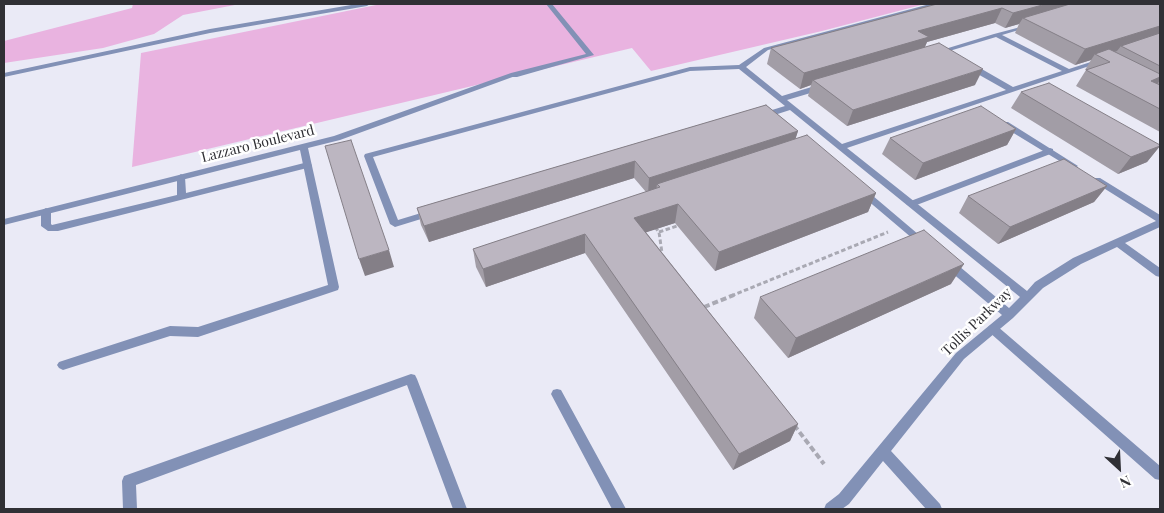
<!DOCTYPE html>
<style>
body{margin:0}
#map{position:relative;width:1164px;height:513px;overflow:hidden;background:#eaeaf6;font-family:"Playfair Display",serif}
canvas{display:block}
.frame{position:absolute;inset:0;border:5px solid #303035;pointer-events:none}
.north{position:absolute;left:1094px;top:443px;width:50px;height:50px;-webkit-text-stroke:4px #fff;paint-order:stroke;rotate:155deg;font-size:14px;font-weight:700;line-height:20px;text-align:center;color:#303035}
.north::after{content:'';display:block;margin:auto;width:18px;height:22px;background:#303035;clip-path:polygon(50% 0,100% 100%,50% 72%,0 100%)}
</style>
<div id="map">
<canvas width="1164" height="513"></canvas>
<div class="frame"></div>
<div class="north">N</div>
</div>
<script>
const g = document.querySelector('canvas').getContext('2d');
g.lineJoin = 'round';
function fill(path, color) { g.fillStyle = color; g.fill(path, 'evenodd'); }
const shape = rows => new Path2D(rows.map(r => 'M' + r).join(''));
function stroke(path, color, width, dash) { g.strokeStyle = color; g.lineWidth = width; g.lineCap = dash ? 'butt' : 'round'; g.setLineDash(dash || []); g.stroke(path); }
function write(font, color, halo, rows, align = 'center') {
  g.font = font + ' "Playfair Display",serif'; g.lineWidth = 5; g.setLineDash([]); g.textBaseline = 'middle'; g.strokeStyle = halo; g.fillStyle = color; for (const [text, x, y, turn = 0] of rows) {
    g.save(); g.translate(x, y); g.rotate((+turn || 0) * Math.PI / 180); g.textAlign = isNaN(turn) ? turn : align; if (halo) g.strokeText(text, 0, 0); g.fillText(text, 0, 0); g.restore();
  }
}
fill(shape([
 [133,4,240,4,183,15,154,34,103,48,4,63,4,41,132,8],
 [381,4,925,4,822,31,651,71,632,48,132,167,141,53]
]), '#e9b3e0');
stroke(shape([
 [655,227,659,232,662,253],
 [659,232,680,225],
 [731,296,888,232]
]), '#a9a9b3', 3, [4.5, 2.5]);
stroke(shape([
 [704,307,734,295],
 [794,425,824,464]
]), '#a9a9b3', 4, [6, 3]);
fill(shape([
 [357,4,370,4,367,6,210,33,4,77,4,73,210,29,357,4],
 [546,4,552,4,594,55,517,77,511,77,511,73,586,54,546,4],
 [1050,148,1053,149,1053,153,914,206,911,207,906,204,908,202,1050,148],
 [308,162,312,165,311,167,58,231,48,231,41,226,41,211,46,208,51,211,51,224,52,225,177,195,177,177,181,174,185,177,186,193,308,162],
 [993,325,997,326,1160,466,1160,480,1155,479,989,332,987,329,989,326,993,325],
 [557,389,561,390,626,509,612,509,551,394,553,390,557,389]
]), '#8291b6');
fill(shape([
 [930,4,939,4,768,50,746,67,782,96,818,85,824,85,824,89,787,100,842,144,1006,90,967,68,967,64,973,64,1013,87,1062,71,996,37,936,55,932,53,994,34,1032,24,1032,26,1002,35,1069,69,1100,59,1104,61,847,148,1027,291,1035,282,1073,258,1156,221,1094,182,1093,180,1094,178,1100,178,1160,215,1160,227,1125,243,1160,268,1160,277,1156,276,1117,247,1081,264,1043,288,1013,318,964,359,891,451,940,504,942,509,926,509,883,461,849,504,842,509,824,509,826,504,839,494,956,353,1002,315,945,267,944,264,945,261,953,261,1009,308,1020,297,790,110,765,118,759,118,759,114,785,106,739,69,690,71,373,157,398,220,431,210,436,213,434,215,395,227,390,224,364,156,365,154,690,67,739,65,764,48,930,4],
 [511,73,518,75,340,140,308,148,339,287,338,290,198,337,170,336,63,370,59,368,57,365,59,362,170,326,198,327,328,285,300,150,4,225,4,219,334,136,511,73],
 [1002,122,1008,122,1078,166,1074,169,1071,168,1002,126,1002,122],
 [863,189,866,190,925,240,927,242,925,244,919,244,860,194,858,192,860,190,863,189],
 [411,374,415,375,417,379,467,509,453,509,407,385,136,485,137,509,123,509,122,481,124,476,411,374]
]), '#8291b6');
fill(shape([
 [937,4,1160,4,1160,132,1076,86,1086,70,1085,70,1091,60,1075,65,1015,33,1019,24,1005,28,995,23,927,42,925,47,975,85,847,126,808,96,811,85,800,89,767,64,771,48],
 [1021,92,1160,145,1160,146,1147,162,1118,174,1011,108],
 [766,105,798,131,795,139,876,193,868,212,715,271,675,223,646,232,798,424,790,441,733,470,585,253,486,287,476,267,473,249,646,192,634,178,429,242,421,225,417,208],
 [1016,129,1007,145,915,180,882,154,890,138],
 [1107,186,1094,202,998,244,959,213,968,196],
 [951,284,788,358,754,318,760,297]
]), '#a29da6');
fill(shape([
 [1046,4,1088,4,1023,18,1019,24,1005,28,1013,13],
 [1002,8,995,23,927,42,922,53,813,80,811,85,800,89,804,73,918,31],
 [1160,26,1160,38,1121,46,1117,51,1100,57,1095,54,1091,60,1075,65,1085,49],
 [983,69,975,85,847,126,853,110],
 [1160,77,1160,80,1152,92,1151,81],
 [1016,129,1007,145,915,180,923,163],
 [798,131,793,147,660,187,657,184,656,192,648,194,649,178],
 [1160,146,1147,162,1118,174,1131,157],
 [635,161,634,178,429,242,424,226],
 [1107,186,1094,202,998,244,1010,227],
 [876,193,868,212,715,271,719,252],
 [678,204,675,223,632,237,634,218],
 [585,234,585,253,486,287,483,269],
 [389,250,394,267,365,276,359,259],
 [964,264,951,284,788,358,796,338],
 [798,424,790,441,733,470,739,454]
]), '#847f87');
const building = shape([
 [937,4,1046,4,1013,13,1002,8,918,31,929,37,804,73,771,48,937,4],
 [1070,4,1160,4,1160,26,1085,49,1023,18,1070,4],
 [1160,33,1160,66,1121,46,1160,33],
 [939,43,983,69,853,110,813,80,939,43],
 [1109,49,1160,74,1160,77,1151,81,1160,85,1160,109,1086,70,1110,62,1095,54,1109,49],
 [1049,83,1160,145,1160,146,1131,157,1021,92,1049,83],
 [766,105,798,131,649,178,635,161,424,226,417,208,766,105],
 [981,106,1016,129,923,163,890,138,981,106],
 [807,135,876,193,719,252,678,204,634,218,798,424,739,454,585,234,483,269,473,249,660,187,657,184,807,135],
 [351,140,389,250,359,259,325,146,351,140],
 [1064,159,1107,186,1010,227,968,196,1064,159],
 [924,230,964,264,796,338,760,297,924,230]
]);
fill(building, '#bcb6c1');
stroke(building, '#847f87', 1);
write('14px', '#303035', '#fff', [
 ["Lazzaro Boulevard",258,144,-14],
 ["Tollis Parkway",977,322,-44]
]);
</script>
